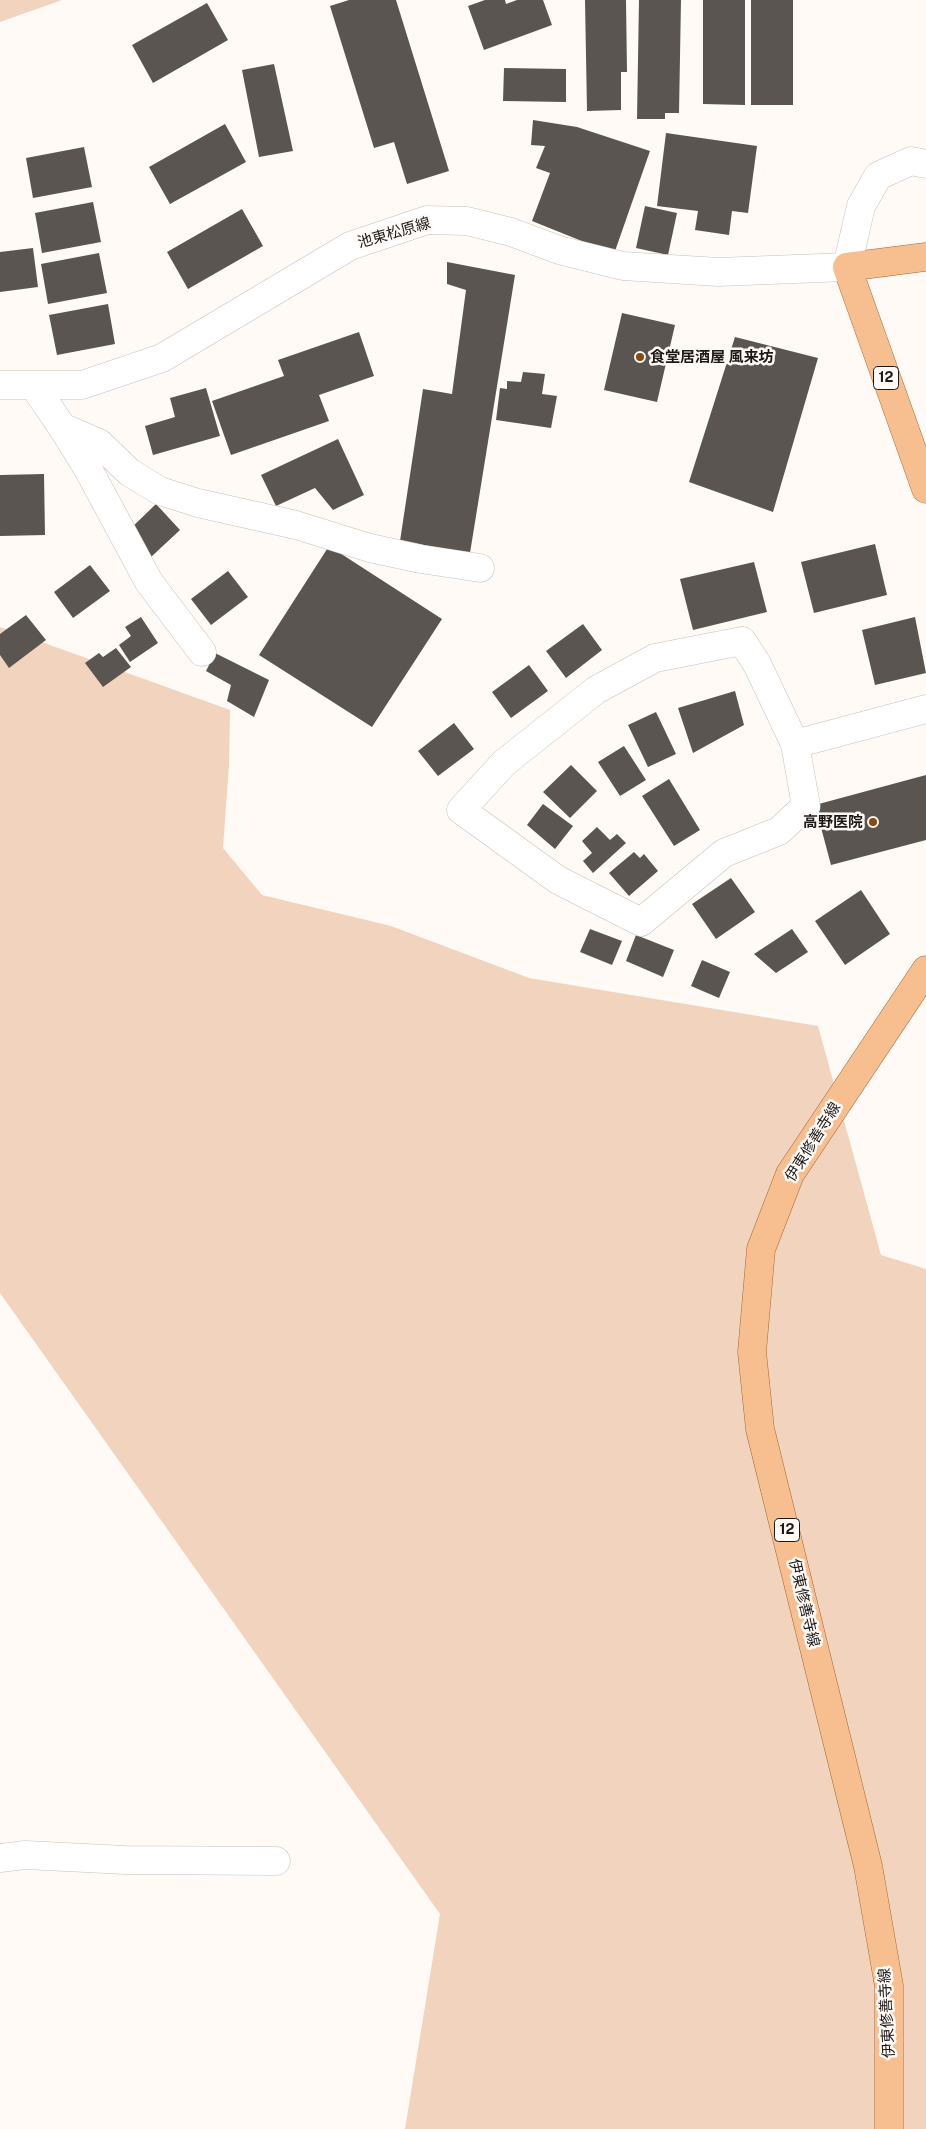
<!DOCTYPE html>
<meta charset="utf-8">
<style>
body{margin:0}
canvas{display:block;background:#fffaf6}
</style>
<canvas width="926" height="2129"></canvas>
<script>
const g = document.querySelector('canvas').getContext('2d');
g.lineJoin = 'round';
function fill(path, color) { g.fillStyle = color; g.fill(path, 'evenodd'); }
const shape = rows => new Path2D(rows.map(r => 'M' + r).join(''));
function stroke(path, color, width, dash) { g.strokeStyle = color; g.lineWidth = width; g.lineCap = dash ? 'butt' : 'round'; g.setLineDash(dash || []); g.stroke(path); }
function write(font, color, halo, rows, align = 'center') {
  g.font = font + ' "Public Sans","Noto Sans JP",sans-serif'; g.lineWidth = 5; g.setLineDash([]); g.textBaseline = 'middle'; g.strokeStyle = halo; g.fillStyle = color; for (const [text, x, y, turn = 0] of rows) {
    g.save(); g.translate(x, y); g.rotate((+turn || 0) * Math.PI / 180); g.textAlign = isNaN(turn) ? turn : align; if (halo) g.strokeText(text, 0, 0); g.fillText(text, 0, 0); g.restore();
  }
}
fill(shape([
 [0,0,62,0,0,22],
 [0,627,230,710,229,765,223,848,262,895,391,926,529,978,818,1026,881,1255,926,1269,926,2129,405,2129,440,1914,0,1293]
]), '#f1d3be');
fill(shape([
 [349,0,396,0,449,171,407,184,394,142,374,148,330,6],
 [485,0,505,0,506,4,517,0,543,0,552,25,484,50,468,6],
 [585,0,626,0,627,72,621,72,621,110,587,111],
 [639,0,681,0,679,113,665,113,665,119,637,119],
 [703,0,745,0,745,105,703,104],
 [751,0,793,0,793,105,751,105],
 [207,3,228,40,153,83,132,45],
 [274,64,293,151,259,157,242,70],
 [504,68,566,69,566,102,503,101],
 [533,120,577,127,650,151,614,254,532,221,550,173,536,168,545,146,531,145],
 [225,124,246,162,170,204,149,167],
 [666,133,757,146,748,213,732,211,729,235,695,230,698,211,657,206],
 [84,147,92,187,33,198,26,158],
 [93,202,101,242,42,253,35,213],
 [645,206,677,213,668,255,636,248],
 [242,209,263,246,188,289,167,252],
 [33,248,38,287,0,292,0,252],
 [99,253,107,293,48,304,41,264],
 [447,262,515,275,470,553,400,541,423,389,452,394,466,290,447,284],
 [108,304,115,344,57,355,49,315],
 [622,313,675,325,657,402,604,390],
 [359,332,374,376,319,395,329,421,231,455,212,401,284,376,278,360],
 [735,337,818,358,773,512,689,482],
 [523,372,545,374,542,394,557,396,551,428,496,420,500,388,507,389,507,381,521,382],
 [206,388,220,436,153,455,145,426,175,417,170,398],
 [338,439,364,495,333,510,315,488,276,506,261,475],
 [44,474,45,535,0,536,0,475],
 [156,504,180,530,151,557,127,532],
 [875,544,887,595,814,613,801,562],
 [329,546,442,619,372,727,259,655],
 [754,562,767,612,693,630,680,579],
 [90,565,110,591,73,618,54,592],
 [228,571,248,597,211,625,191,599],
 [26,615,46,640,9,668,0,655,0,634],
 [141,617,158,643,130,662,119,645,131,636,125,627],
 [915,617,926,673,875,685,862,630],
 [583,624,602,650,566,678,546,651],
 [116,648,131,667,103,687,85,663,99,653,103,657],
 [215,653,269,680,254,717,227,701,231,685,206,671],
 [529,665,548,691,511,718,492,692],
 [735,691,744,725,693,753,678,708],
 [656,712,676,754,648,767,628,725],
 [454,723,474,749,438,776,418,751],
 [624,746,646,780,620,796,598,762],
 [571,765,597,791,570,818,543,792],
 [926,775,926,840,831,865,815,805],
 [669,779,700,830,674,846,642,796],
 [543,804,573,826,555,849,527,825],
 [597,827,610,840,617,834,626,843,593,873,583,861,592,853,582,841],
 [634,852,640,858,644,854,658,871,629,896,609,873],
 [731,878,755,912,716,939,692,904],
 [861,890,890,934,845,965,815,921],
 [590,929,622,941,612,965,580,952],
 [792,929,808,952,776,973,754,954],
 [636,935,674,950,663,977,626,961],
 [702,960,730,972,719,998,691,986]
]), '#5a5551');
const minor = shape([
 [34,386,62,427,99,443,129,472,160,491,198,503,296,525,370,548,421,559,480,568],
 [62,427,87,467,149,582,202,652],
 [742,641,757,664,795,744,806,806,779,831,724,853,641,922,558,880,461,810,504,763,596,690,655,658,742,641],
 [795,744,926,709],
 [0,1858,25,1855,125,1860,276,1861]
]);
const tertiary = shape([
 [847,267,861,206,878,176,911,161,926,164]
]);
const secondary = shape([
 [0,385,82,385,162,358,350,246,427,220,467,221,511,232,559,250,623,266,718,272,847,267]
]);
const primary = shape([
 [926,257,847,267,926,489],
 [889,2129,889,1986,868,1866,760,1429,752,1352,761,1249,790,1174,926,970]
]);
stroke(minor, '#c8c1bd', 29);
stroke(tertiary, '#c8c1bd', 29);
stroke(secondary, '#c8c1bd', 29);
stroke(primary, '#a66835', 29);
stroke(minor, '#fff', 28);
stroke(tertiary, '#fff', 28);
stroke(secondary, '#fff', 28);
stroke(primary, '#f7be8f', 28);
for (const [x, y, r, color] of [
 [640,357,5,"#884a0d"],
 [873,822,5,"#884a0d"]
]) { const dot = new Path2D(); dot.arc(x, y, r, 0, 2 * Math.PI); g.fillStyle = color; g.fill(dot); stroke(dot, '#fffaf6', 2); }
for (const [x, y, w] of [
 [886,378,25],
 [787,1530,25]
]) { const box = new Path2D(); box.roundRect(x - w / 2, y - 11.5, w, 23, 4); g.fillStyle = '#fffaf6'; g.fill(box); stroke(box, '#1b1817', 1); }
write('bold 14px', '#1b1817', null, [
 ["12",886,378],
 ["12",787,1530]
]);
write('15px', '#1b1817', '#fffaf6', [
 ["池東松原線",394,233,-16],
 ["伊東修善寺線",813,1142,-58],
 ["伊東修善寺線",804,1603,77],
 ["伊東修善寺線",887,2013,-93]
]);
write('bold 15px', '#1b1817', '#fffaf6', [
 ["食堂居酒屋 風来坊",650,357],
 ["高野医院",863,822,"right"]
], 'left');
</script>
